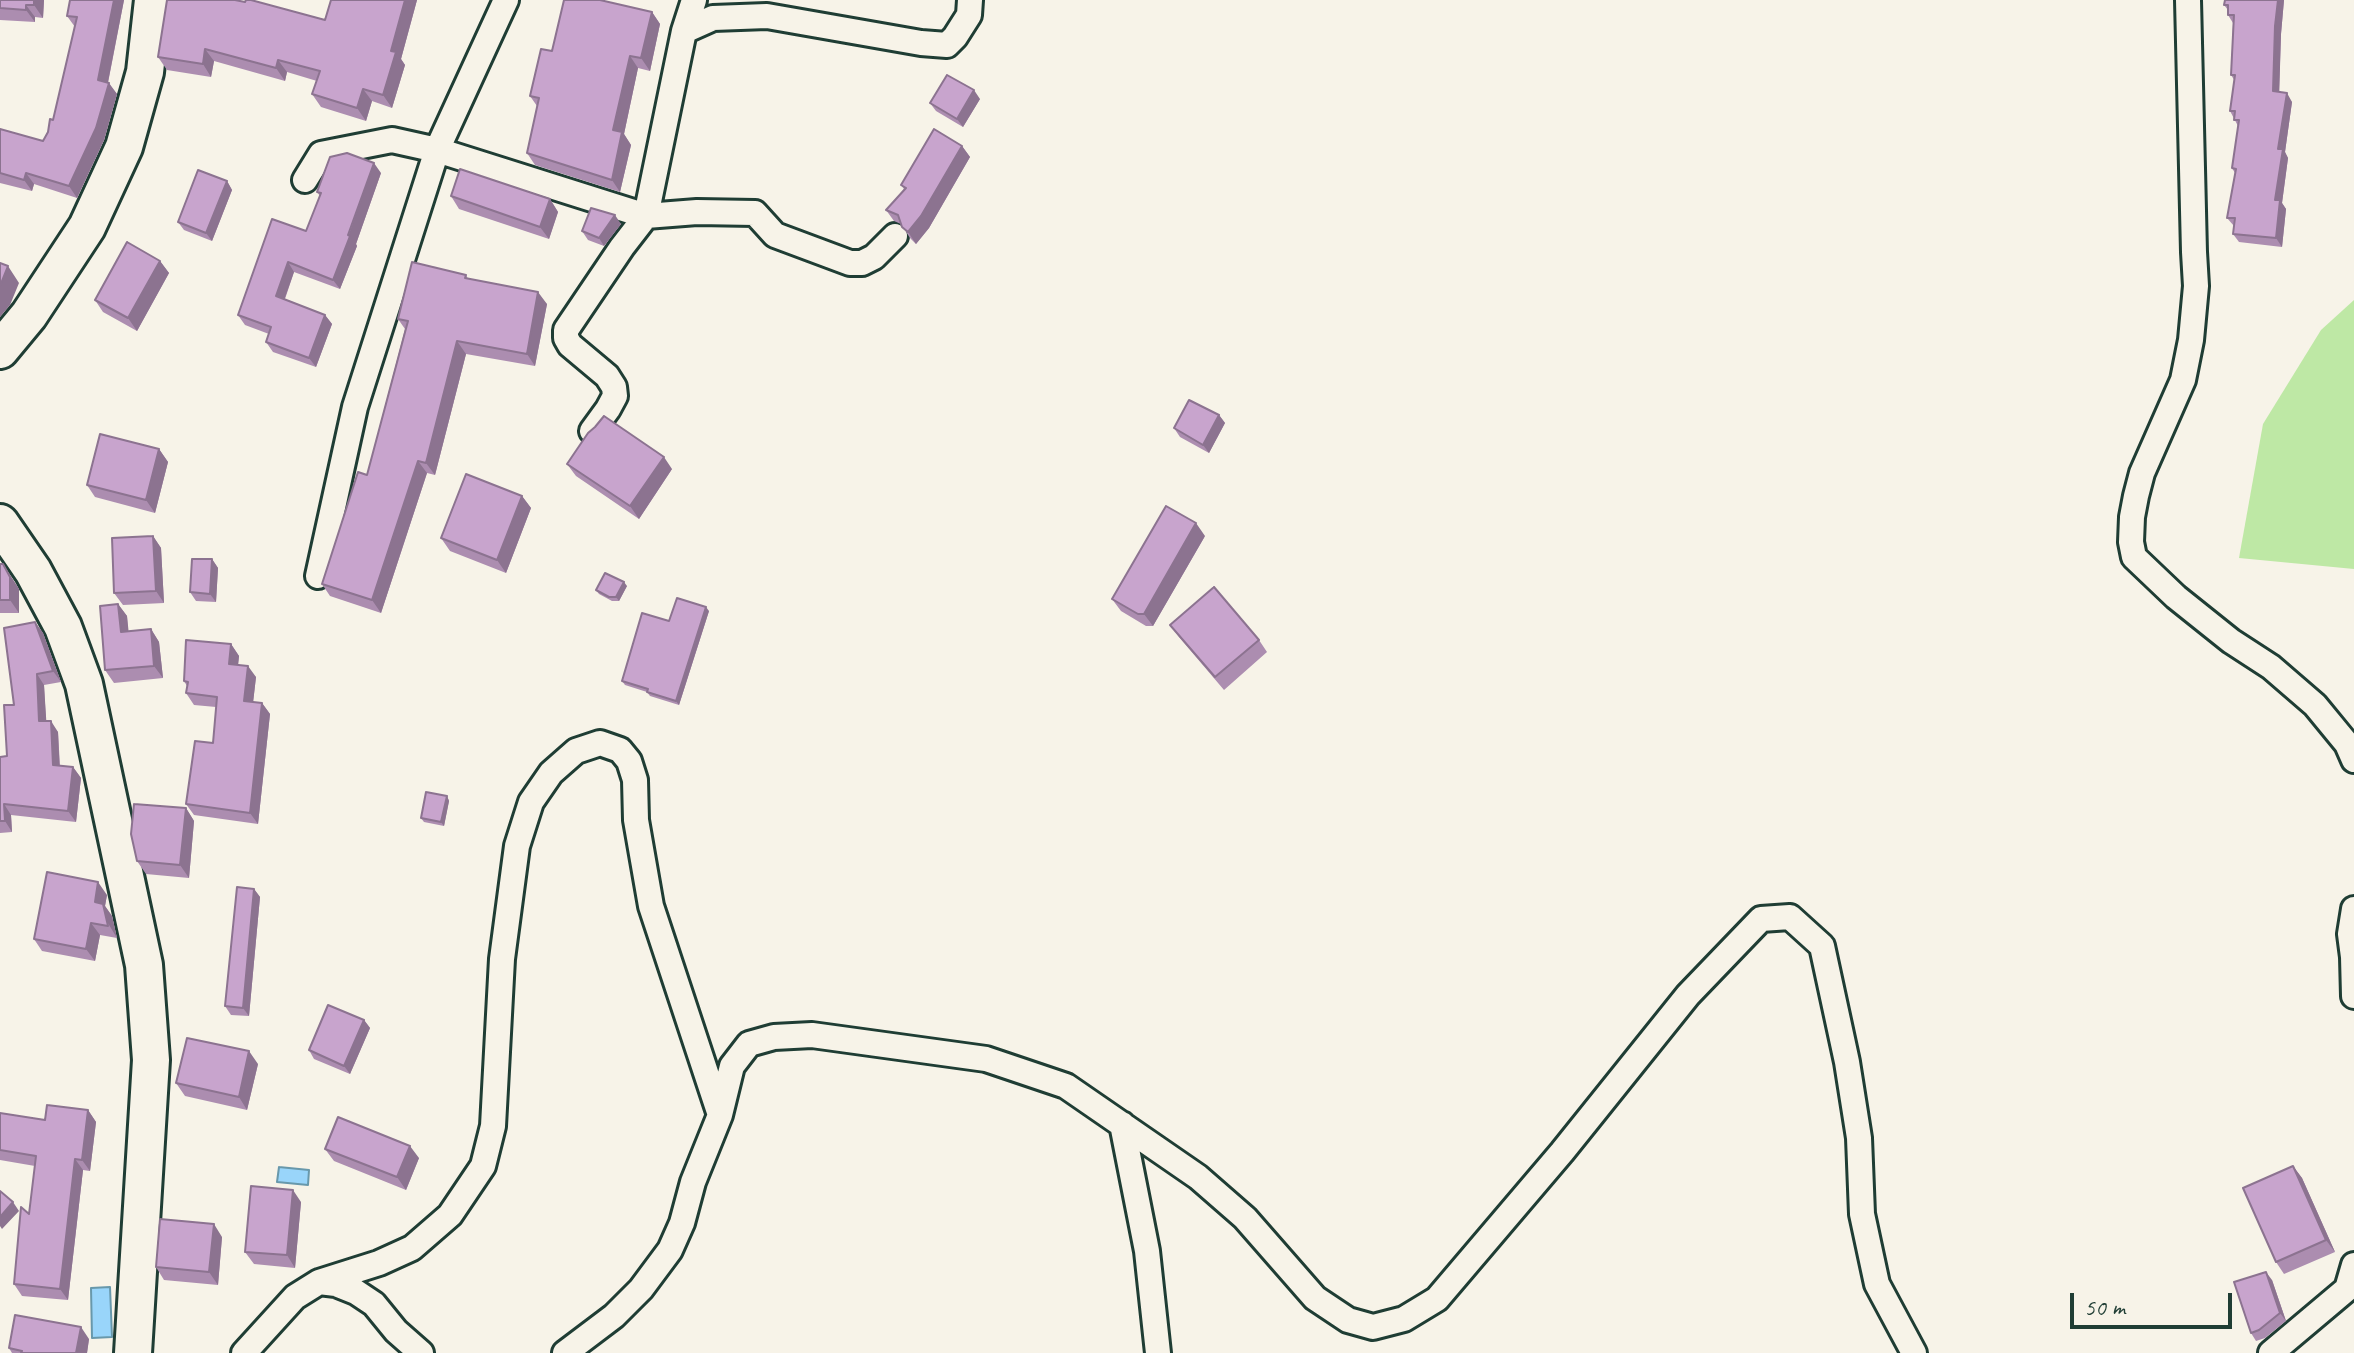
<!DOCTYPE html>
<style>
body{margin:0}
#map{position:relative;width:2354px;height:1353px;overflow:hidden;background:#f7f3e8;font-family:Caveat,sans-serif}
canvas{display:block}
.scale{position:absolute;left:2070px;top:1293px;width:162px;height:36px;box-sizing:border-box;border:4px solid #1f3d34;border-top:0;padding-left:10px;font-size:24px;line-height:28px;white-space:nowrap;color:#1f3d34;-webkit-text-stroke:6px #f7f3e8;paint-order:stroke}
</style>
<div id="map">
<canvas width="2354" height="1353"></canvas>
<div class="scale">50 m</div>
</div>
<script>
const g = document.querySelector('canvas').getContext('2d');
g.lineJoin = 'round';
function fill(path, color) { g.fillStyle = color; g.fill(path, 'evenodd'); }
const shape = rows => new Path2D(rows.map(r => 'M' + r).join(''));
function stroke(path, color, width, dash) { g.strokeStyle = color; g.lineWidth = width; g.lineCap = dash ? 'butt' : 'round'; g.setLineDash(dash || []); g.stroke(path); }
fill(shape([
 [2354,300,2354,569,2239,558,2263,424,2321,330]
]), '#bee8a5');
const water = shape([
 [279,1167,309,1170,308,1185,277,1182,279,1167],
 [110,1287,112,1337,92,1338,91,1288,110,1287]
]);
fill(water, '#99d5fa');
stroke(water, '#6898ab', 2);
const minor = shape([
 [506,0,437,150,646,216,622,247,566,330,566,338,570,345,607,376,614,387,615,396,608,409,592,431],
 [694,0,684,31,646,216,697,212,755,213,775,235,850,263,862,263,874,257,895,236],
 [2188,0,2194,252,2196,286,2191,340,2183,380,2142,473,2136,496,2132,517,2131,542,2134,557,2176,597,2231,641,2271,667,2315,705,2347,744,2354,760],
 [684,31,713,18,767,16,921,43,947,45,955,37,969,15,970,0],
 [305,180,321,154,392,140,437,150,355,407,318,576],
 [2354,909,2350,934,2353,957,2354,996],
 [1122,1124,1147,1251,1158,1353],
 [319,1282,379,1263,412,1248,450,1215,483,1166,493,1126,502,959,517,846,531,802,551,773,576,751,600,743,620,750,629,761,635,780,636,820,651,906,719,1112],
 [244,1353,295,1297,319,1282,336,1284,356,1292,374,1304,396,1331,421,1353],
 [565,1353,614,1316,641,1289,670,1250,682,1223,693,1182,720,1115,732,1066,749,1044,774,1037,812,1035,986,1059,1066,1086,1198,1177,1245,1218,1315,1298,1348,1320,1373,1327,1404,1319,1437,1299,1562,1152,1688,995,1761,919,1790,917,1822,946,1847,1062,1859,1138,1862,1214,1877,1284,1914,1353],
 [2271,1353,2347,1289,2354,1265]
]);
const secondary = shape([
 [0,350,29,315,87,227,124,147,145,72,153,0],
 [0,523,33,571,63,627,84,684,144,965,151,1060,133,1353]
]);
stroke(minor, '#1f3d34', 30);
stroke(secondary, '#1f3d34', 42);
stroke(minor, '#f7f3e8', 24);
stroke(secondary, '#f7f3e8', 36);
fill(shape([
 [0,0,44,0,43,18,35,17,35,22,0,20],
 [70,0,124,0,108,83,117,94,104,140,77,198,34,184,32,191,0,183,0,129,43,141,53,120,75,27,67,16],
 [331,0,417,0,401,59,405,65,392,108,372,101,366,121,321,107,312,94,317,81,287,72,285,81,214,61,211,77,167,70,158,57,325,20],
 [2225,0,2284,0,2281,34,2279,92,2292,102,2285,152,2288,158,2282,203,2286,209,2282,247,2239,242,2233,234,2234,226,2227,218,2235,173,2232,168,2238,126,2230,111,2235,81,2231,75,2233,23,2228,15,2228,10,2224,5],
 [652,12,660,24,650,71,638,68,624,134,631,145,620,192,535,165,527,153,537,106,530,96,552,51],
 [980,99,963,127,936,111,930,103],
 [962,146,970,157,929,228,916,244,910,238,901,224,894,221,886,210,904,189,901,185],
 [381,173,356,244,357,246,340,289,294,272,285,299,325,315,332,324,316,367,273,352,266,342,269,334,245,325,238,315,306,231,320,196,317,192],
 [227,181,232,190,212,241,184,230,178,222],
 [451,196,550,199,558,212,549,239,459,209],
 [621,224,604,246,588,240,582,231],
 [160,261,169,273,137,331,103,312,95,300],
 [466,275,468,279,547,304,535,366,466,354,435,475,427,473,381,613,330,596,322,584,367,475,405,329,398,319],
 [1219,415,1225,423,1209,453,1180,437,1174,428],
 [159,449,168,462,155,513,95,497,87,485],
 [567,464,672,469,639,519,576,476],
 [522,496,531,508,506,573,450,551,441,538],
 [153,536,161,548,164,603,123,605,114,593],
 [1205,536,1153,626,1146,626,1121,611,1112,599],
 [212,559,218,568,216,602,196,601,190,592],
 [0,564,11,577,19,589,19,613,0,613],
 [627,586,619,601,612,601,599,594,596,590],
 [118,604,127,616,128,631,151,629,159,642,163,678,114,683,105,670],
 [709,611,679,705,650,696,647,692,625,685,622,681,669,621],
 [35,622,43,633,61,682,44,685,46,721,58,732,60,766,73,767,81,778,76,822,11,815,12,832,0,833,0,757,7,756,14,705],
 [1170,625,1259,640,1267,652,1224,690,1179,637],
 [231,644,239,656,238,665,256,677,253,702,262,703,270,714,258,824,194,815,186,804,213,743,216,707,194,705,186,693,187,686,184,681],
 [447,796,449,801,444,826,424,822,421,818],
 [186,808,194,821,189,878,146,874,137,861],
 [254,889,260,897,249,1016,231,1015,225,1006],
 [107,895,105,906,112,916,117,938,100,935,95,961,42,951,34,939],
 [364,1020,370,1028,350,1074,314,1059,309,1050],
 [258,1064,247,1110,185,1096,176,1083],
 [88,1110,96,1122,90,1171,83,1170,68,1300,22,1296,14,1284,29,1214,35,1166,0,1160,0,1113,45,1120],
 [325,1149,419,1158,406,1190,334,1161],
 [2293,1166,2302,1178,2335,1252,2284,1274,2276,1262],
 [301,1202,295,1268,254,1264,245,1252],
 [222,1237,218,1285,164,1280,156,1267],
 [2272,1280,2286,1321,2265,1338,2256,1341,2251,1333],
 [89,1339,87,1353,12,1353,9,1348]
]), '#ac8db0');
fill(shape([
 [34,0,44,0,43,18,34,5],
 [114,0,124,0,106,92,98,80],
 [405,0,417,0,401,59,405,65,392,108,383,95,391,51],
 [2278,0,2284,0,2281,34,2279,100,2273,91,2275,26],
 [26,5,35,17,35,22,26,10],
 [652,12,660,24,650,71,641,58],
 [205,49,214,61,211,77,203,64],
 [630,56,638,68,624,134,631,145,620,192,612,180,613,130],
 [278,60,287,72,285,81,276,68],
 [109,83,117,94,104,140,77,198,69,186],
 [363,89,372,101,366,121,357,108],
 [974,90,980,99,963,127,957,119],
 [2287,93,2292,102,2285,152,2288,158,2282,203,2286,209,2282,247,2276,238,2275,200,2278,149],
 [962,146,970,157,929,228,916,244,908,232],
 [374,163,381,173,356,244,357,246,340,289,333,280],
 [26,173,34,184,32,191,24,180],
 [227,181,232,190,212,241,206,233],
 [550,199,558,212,549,239,540,227],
 [615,215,621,224,604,246,599,238],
 [160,261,169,273,137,331,128,318],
 [288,262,294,272,282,306,276,296],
 [8,266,19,283,10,305,0,317,0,286],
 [538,292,547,304,535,366,527,354],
 [325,315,332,324,316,367,309,358],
 [457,341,466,354,435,475,426,463],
 [1219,415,1225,423,1209,453,1203,445],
 [159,449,168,462,155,513,146,500],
 [664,457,672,469,639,519,630,506],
 [418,461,427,473,381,613,372,600],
 [522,496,531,508,506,573,497,560],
 [1196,523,1205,536,1153,626,1144,614],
 [153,536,161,548,164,603,156,591],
 [212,559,218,568,216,602,210,594],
 [3,564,19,589,19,613,10,600],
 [624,582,627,586,619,601,616,597],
 [118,604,127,616,130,645,121,632],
 [706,607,709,611,679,705,676,701],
 [35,622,43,633,61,682,53,671],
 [151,629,159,642,163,678,154,666],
 [231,644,239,656,237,675,229,664],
 [248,666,256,677,252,712,244,701],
 [37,674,44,685,47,732,39,721],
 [262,703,270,714,258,824,250,813],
 [51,721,58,732,60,776,53,765],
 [73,767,81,778,76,822,68,811],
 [447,796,449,801,444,826,441,822],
 [4,804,11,815,12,832,5,821],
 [186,808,194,821,189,878,180,865],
 [98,882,107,895,105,906,112,916,117,938,95,902],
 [254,889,260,897,249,1016,243,1008],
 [91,923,100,935,95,961,86,949],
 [364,1020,370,1028,350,1074,344,1066],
 [249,1051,258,1064,247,1110,239,1097],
 [88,1110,96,1122,90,1171,82,1160],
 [410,1146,419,1158,406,1190,397,1177],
 [75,1159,83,1170,68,1300,60,1289],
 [2293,1166,2302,1178,2335,1252,2326,1240],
 [293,1190,301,1202,295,1268,287,1255],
 [13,1202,19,1211,2,1229,0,1226,0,1217],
 [214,1224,222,1237,218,1285,209,1272],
 [2266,1272,2272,1280,2286,1321,2280,1313],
 [81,1327,89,1339,87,1353,76,1353]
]), '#8c7390');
const building = shape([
 [0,0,34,0,34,5,26,5,26,10,0,8,0,0],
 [70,0,114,0,98,80,109,83,96,128,69,186,26,173,24,180,0,173,0,129,43,141,48,132,50,119,53,120,77,17,67,16,70,0],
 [167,0,235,0,245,2,246,0,251,0,325,20,331,0,405,0,391,51,396,52,383,95,363,89,357,108,312,94,320,71,278,60,276,68,205,49,203,64,158,57,167,0],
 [564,0,600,0,652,12,641,58,630,56,613,130,622,132,612,180,527,153,539,98,530,96,541,49,552,51,564,0],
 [2225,0,2278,0,2275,26,2273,91,2287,93,2278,149,2283,149,2275,200,2280,200,2276,238,2233,234,2235,218,2227,218,2236,169,2232,168,2239,120,2234,120,2235,111,2230,111,2235,75,2231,75,2234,15,2228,15,2228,5,2224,5,2225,0],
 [947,75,974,90,957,119,930,103,947,75],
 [934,129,962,146,921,216,908,232,902,227,898,215,886,210,906,188,901,185,934,129],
 [347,153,374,163,348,235,350,236,333,280,288,262,276,296,325,315,309,358,266,342,271,327,238,315,272,219,306,231,321,193,317,192,330,157,347,153],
 [460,169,550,199,540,227,451,196,460,169],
 [198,170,227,181,206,233,178,222,198,170],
 [591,208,615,215,599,238,582,231,591,208],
 [127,242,160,261,128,318,95,300,127,242],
 [412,262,466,275,465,278,538,292,527,354,457,341,426,463,418,461,372,600,322,584,358,472,367,475,408,321,398,319,412,262],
 [0,263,8,266,0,286,0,263],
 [1189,400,1219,415,1203,445,1174,428,1189,400],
 [604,416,664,457,630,506,567,464,588,433,595,427,604,416],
 [100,434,159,449,146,500,87,485,100,434],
 [466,474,522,496,497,560,441,538,466,474],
 [1166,506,1196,523,1144,614,1138,614,1112,599,1166,506],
 [153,536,156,591,114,593,112,538,153,536],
 [192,559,212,559,210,594,190,592,192,559],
 [0,564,3,564,10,577,10,600,0,600,0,564],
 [605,573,624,582,616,597,609,597,596,590,605,573],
 [1214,587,1259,640,1215,677,1170,625,1214,587],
 [677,598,706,607,676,701,647,692,648,689,622,681,642,613,669,621,677,598],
 [118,604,121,632,151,629,154,666,105,670,100,606,118,604],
 [35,622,53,671,37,674,39,721,51,721,53,765,73,767,68,811,4,804,5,821,0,821,0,757,7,756,4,705,14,705,4,628,35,622],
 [186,640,231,644,229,664,248,666,244,701,262,703,250,813,186,804,195,741,213,743,217,697,186,693,188,682,184,681,186,640],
 [426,792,447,796,441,822,421,818,426,792],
 [134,804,186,808,180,865,137,861,131,834,134,804],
 [47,872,98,882,95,902,103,904,108,926,91,923,86,949,34,939,47,872],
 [237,887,254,889,243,1008,225,1006,237,887],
 [328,1005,364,1020,344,1066,309,1050,328,1005],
 [187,1038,249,1051,239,1097,176,1083,187,1038],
 [47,1105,88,1110,82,1160,75,1159,60,1289,14,1284,21,1207,29,1214,36,1156,0,1150,0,1113,45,1120,47,1105],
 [338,1117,410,1146,397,1177,325,1149,338,1117],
 [2293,1166,2326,1240,2276,1262,2243,1188,2293,1166],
 [251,1186,293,1190,287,1255,245,1252,251,1186],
 [0,1191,13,1202,0,1217,0,1191],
 [160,1219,214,1224,209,1272,156,1267,160,1219],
 [2266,1272,2280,1313,2259,1330,2251,1333,2234,1282,2266,1272],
 [15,1315,81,1327,76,1353,21,1353,22,1351,9,1348,15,1315]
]);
fill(building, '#c8a4cd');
stroke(building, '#8c7390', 2);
</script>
